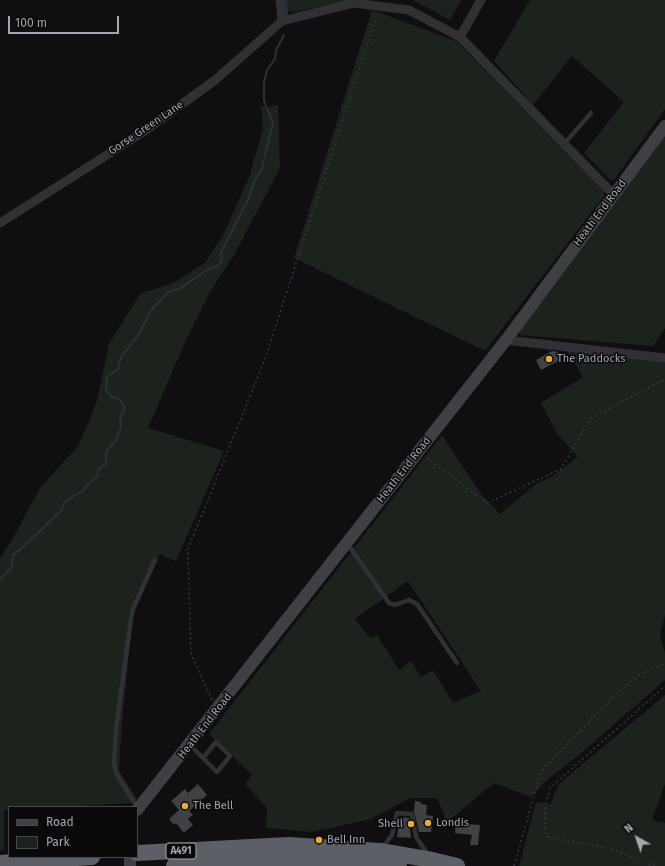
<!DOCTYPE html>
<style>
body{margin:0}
#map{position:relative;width:665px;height:866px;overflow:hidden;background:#0f0f11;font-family:"Fira Sans",sans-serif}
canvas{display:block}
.legend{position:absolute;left:8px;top:806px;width:130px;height:52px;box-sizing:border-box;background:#0a0a0b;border:1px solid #46484d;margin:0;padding:5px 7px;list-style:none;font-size:12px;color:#a1a6b1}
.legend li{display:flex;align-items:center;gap:8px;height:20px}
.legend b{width:20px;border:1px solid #46484d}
.north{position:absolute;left:617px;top:818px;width:40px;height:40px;-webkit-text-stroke:3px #0a0a0b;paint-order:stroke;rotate:320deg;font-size:11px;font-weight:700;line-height:16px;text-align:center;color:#a1a6b1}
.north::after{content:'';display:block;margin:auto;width:14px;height:18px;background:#a1a6b1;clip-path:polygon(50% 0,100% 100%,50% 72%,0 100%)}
.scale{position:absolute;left:8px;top:16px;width:111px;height:18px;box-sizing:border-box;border:2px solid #a1a6b1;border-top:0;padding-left:5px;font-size:12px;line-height:14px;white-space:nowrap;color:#a1a6b1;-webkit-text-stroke:3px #0a0a0b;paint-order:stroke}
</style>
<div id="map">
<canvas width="665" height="866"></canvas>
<ul class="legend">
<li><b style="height:5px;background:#3f4045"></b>Road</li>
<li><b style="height:11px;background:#1c231d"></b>Park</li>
</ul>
<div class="north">N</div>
<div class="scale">100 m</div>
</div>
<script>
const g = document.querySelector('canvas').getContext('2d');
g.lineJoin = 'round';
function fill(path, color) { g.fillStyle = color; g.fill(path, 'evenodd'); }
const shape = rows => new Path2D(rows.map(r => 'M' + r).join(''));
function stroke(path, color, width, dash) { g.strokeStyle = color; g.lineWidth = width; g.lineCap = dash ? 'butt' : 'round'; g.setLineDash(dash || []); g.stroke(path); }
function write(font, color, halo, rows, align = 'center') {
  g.font = font + ' "Fira Sans",sans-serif'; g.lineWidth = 3; g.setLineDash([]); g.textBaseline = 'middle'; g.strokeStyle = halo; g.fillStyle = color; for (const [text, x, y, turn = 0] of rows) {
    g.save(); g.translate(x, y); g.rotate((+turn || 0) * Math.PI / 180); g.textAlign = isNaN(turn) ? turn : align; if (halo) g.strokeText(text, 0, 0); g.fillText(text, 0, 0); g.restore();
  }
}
fill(shape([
 [284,0,350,0,295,12,285,11],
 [413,0,461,0,450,20],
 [530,0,665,0,665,109,614,180,610,180,584,153,624,102,572,56,533,105,494,61],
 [372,10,456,41,604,190,604,196,485,351,294,258],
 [278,105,280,168,234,255,210,292,186,340,148,428,224,451,176,561,160,554,133,614,122,721,119,771,137,799,131,803,61,807,9,807,9,810,4,810,4,850,0,850,0,558,13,538,40,488,79,445,97,401,109,344,140,294,173,283,205,263,222,237,249,178,263,128,261,106,266,108],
 [665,135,665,328,653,346,520,335,517,332],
 [566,349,665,361,665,615,660,635,665,653,665,680,580,754,547,780,531,797,494,783,447,822,437,798,410,798,371,819,312,832,266,828,267,808,245,784,252,775,209,734,442,435,481,494,500,514,536,484,551,477,578,457,558,435,541,403,583,377],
 [408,581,481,691,453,703,433,670,421,677,411,661,399,670,377,635,370,638,355,619],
 [665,695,665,784,652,820,665,823,665,866,519,866,536,802,550,804,559,784]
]), '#1c231d');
stroke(shape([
 [286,0,287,14],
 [0,579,11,568,13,556,61,511,65,501,83,491,88,484,97,477,99,469,106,464,106,452,116,440,121,427,120,418,125,408,120,400,111,396,106,389,107,377,118,369,121,357,139,334,150,312,168,292,181,288,207,270,218,266,222,260,221,252,248,200,254,182,262,168,273,123,264,101,264,83,267,70,275,59,276,50,284,35]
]), '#2a3138', 2);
fill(shape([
 [552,351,559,352,562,359,541,370,536,360],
 [198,784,207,795,189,811,193,815,188,819,193,825,184,833,176,823,174,825,169,819,179,810,171,801,185,789,188,793],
 [415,801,421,802,421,804,427,805,426,815,433,816,431,832,419,832,414,811],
 [400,817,409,818,411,838,397,837],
 [456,823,480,825,478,845,470,845,472,835,455,833]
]), '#404145');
stroke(shape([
 [427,458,487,503,561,469,590,419,665,379],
 [212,700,191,654,188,549,265,359,377,15],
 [514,866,541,771,617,693,640,674,665,663],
 [655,866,611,849,548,837,545,831,545,815,546,801,550,788,665,686]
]), '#37383c', 1.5, [2, 3]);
stroke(shape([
 [564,144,591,113],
 [347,543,389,603,395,605,409,600,417,604,457,663],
 [190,745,217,772,230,756,216,742,203,758],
 [137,807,116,773,114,763,116,729,131,619,133,609,155,560],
 [382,848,392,835,397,813,412,814,416,837,429,856]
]), '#303135', 4.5);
stroke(shape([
 [280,0,282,21],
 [460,37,481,0],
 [0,223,143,132,214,81,282,21,354,3,409,10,460,37,614,195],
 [506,340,665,358]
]), '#303135', 9);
stroke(shape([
 [137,810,506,340,665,126],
 [130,866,130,857]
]), '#3f4045', 12);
stroke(shape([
 [137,853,289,845,380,851,432,860,457,866],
 [0,863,92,857],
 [174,866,285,858,328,859,399,866]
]), '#5d5f66', 16);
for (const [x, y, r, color] of [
 [549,359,4,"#e8ac30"],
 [185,806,4,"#e8ac30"],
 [428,823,4,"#e8ac30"],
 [411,824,4,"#e8ac30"],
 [319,840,4,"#e8ac30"]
]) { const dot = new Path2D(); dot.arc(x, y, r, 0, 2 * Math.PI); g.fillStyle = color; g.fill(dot); stroke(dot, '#0a0a0b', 1.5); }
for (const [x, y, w] of [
 [181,851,30]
]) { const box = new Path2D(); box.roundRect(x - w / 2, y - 8, w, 16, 3); g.fillStyle = '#0a0a0b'; g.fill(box); stroke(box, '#a1a6b1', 1); }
write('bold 10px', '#a1a6b1', null, [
 ["A491",181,851]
]);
write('11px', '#a1a6b1', '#0a0a0b', [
 ["Gorse Green Lane",146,128,-34],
 ["Heath End Road",600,213,-53],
 ["Heath End Road",404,470,-52],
 ["Heath End Road",205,726,-52]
]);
write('11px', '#a1a6b1', '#0a0a0b', [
 ["The Paddocks",557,359],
 ["The Bell",193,806],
 ["Londis",436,823],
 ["Shell",403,824,"right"],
 ["Bell Inn",327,840]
], 'left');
</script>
